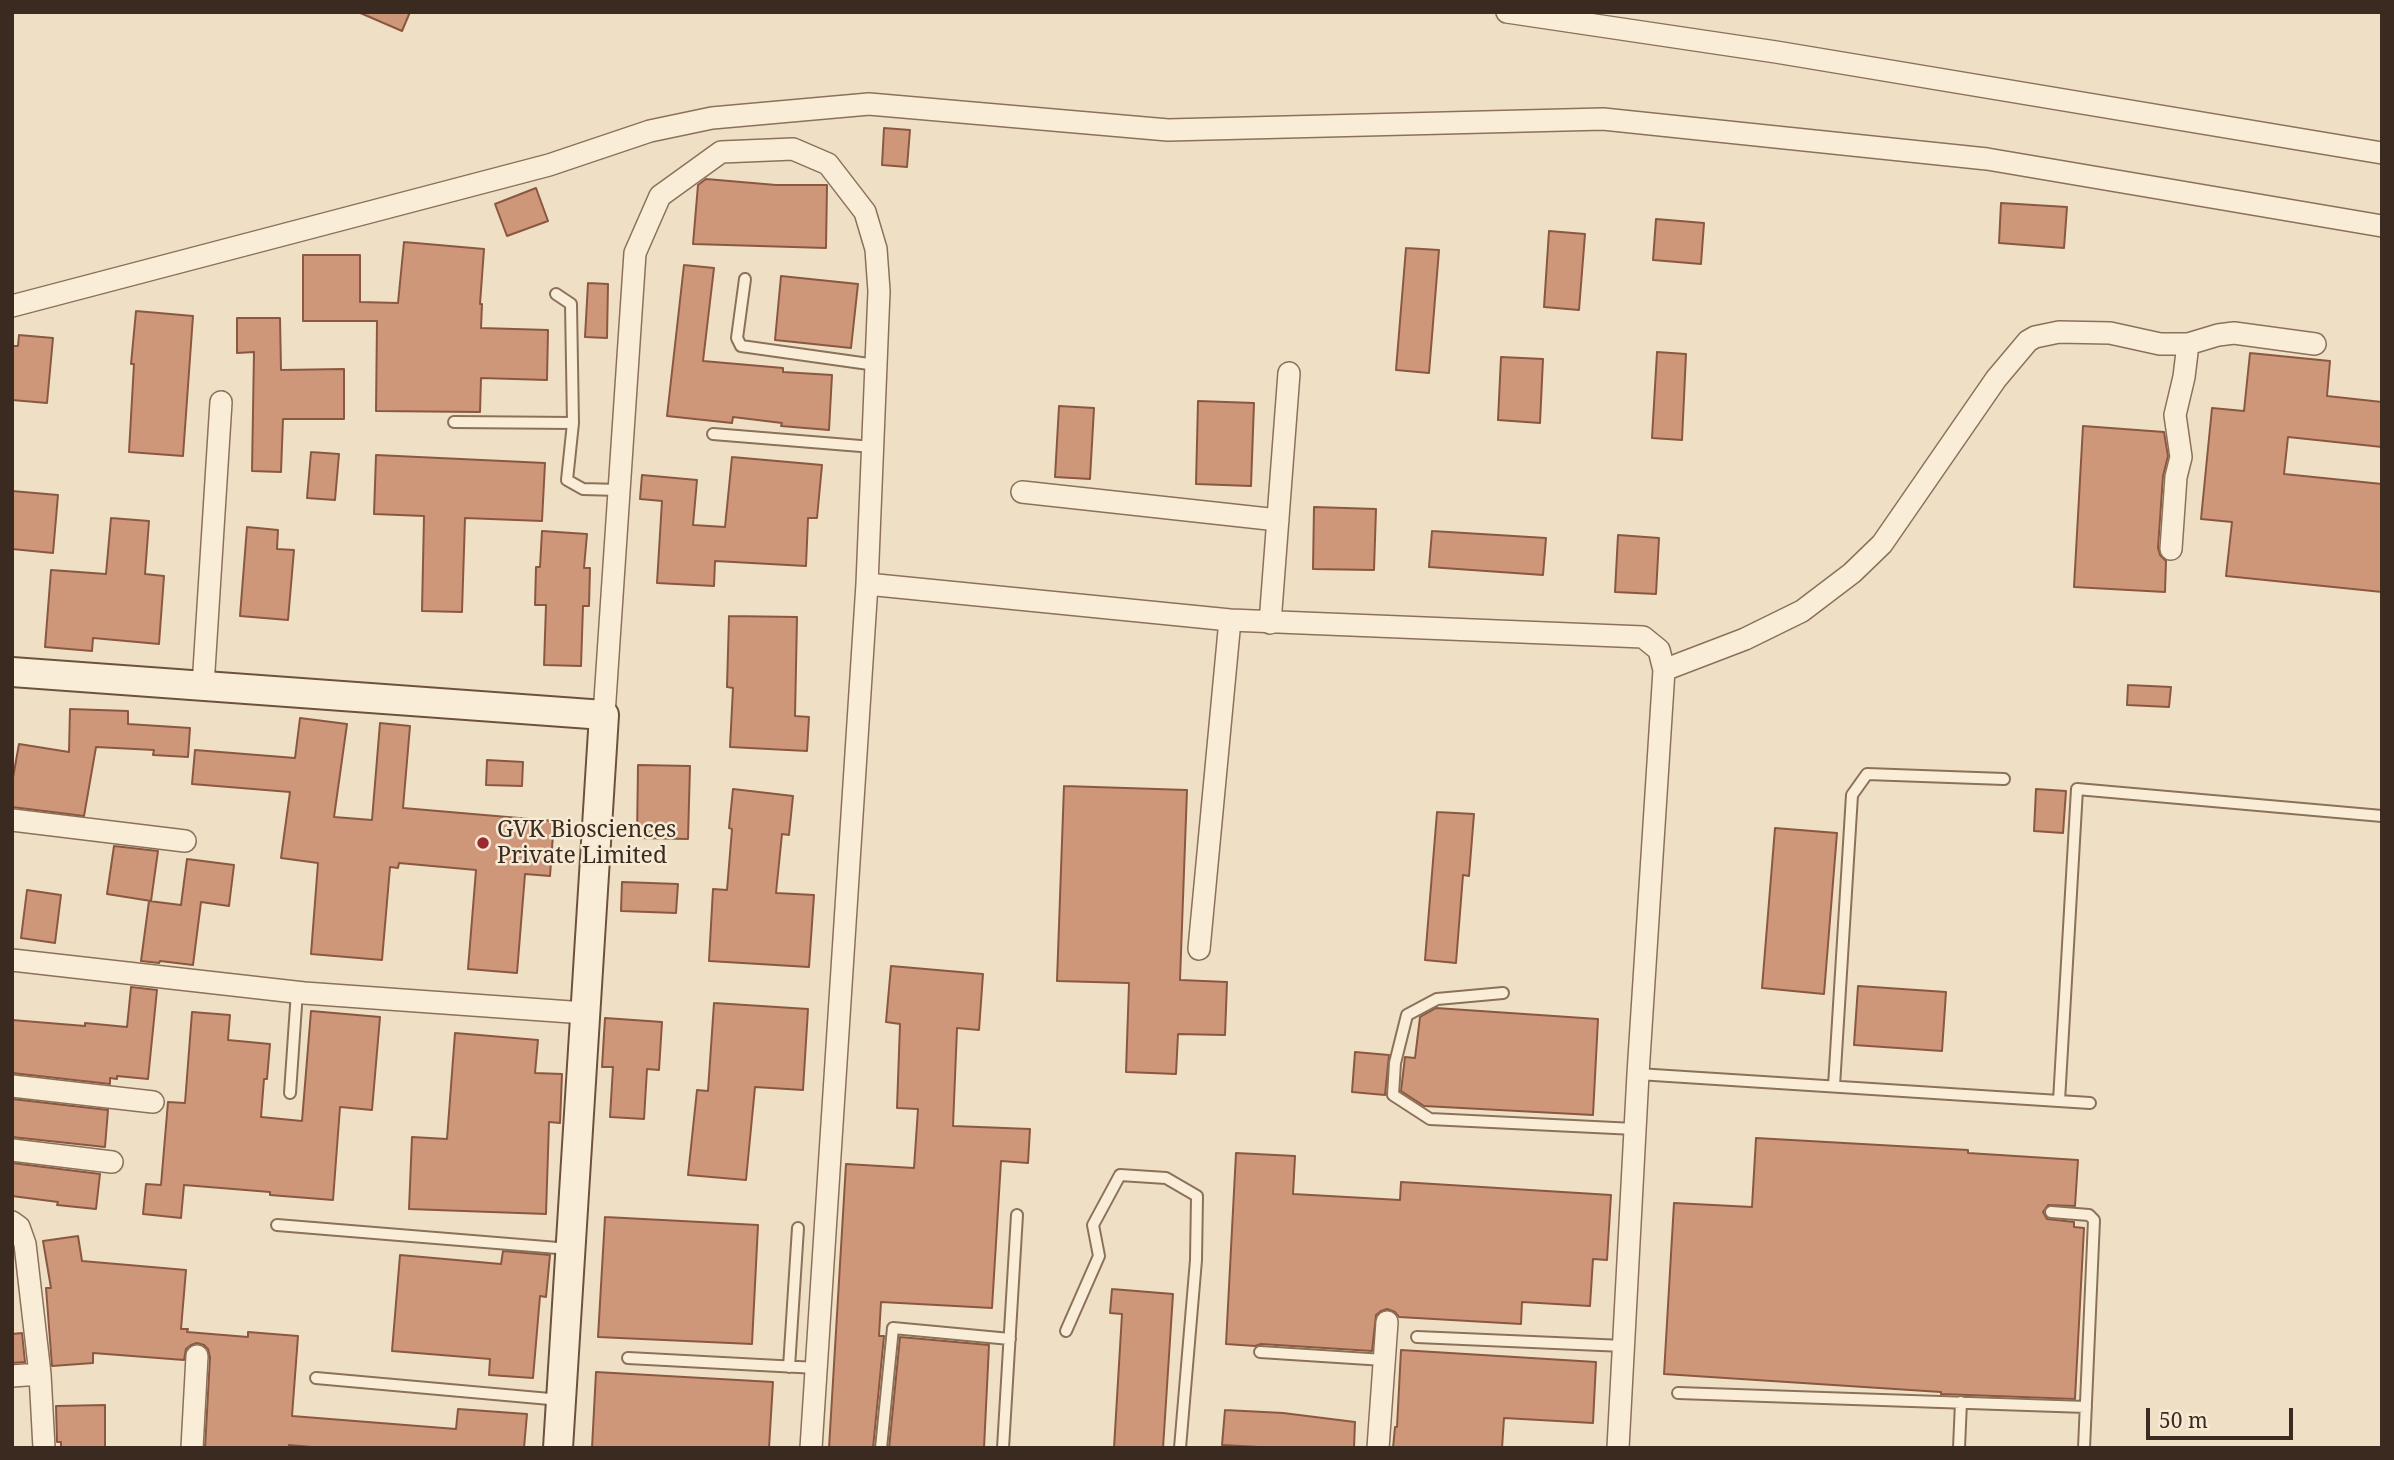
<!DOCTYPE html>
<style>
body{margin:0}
#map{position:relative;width:2394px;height:1460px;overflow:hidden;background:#efe0c5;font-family:"Noto Serif",serif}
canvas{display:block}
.frame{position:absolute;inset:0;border:14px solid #3a2a1f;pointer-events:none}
.scale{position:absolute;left:2146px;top:1408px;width:147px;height:32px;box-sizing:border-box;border:4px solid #3a2a1f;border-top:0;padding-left:9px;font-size:21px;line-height:24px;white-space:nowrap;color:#3a2a1f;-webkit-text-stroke:5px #f6ead5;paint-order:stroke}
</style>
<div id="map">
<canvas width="2394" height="1460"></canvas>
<div class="frame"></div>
<div class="scale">50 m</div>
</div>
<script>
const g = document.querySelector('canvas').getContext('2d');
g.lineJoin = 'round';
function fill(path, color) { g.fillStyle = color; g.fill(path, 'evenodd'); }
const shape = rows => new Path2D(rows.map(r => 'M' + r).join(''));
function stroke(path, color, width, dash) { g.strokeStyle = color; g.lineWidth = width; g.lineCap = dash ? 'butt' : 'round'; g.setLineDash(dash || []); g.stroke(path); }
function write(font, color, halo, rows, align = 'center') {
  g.font = font + ' "Noto Serif",serif'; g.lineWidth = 5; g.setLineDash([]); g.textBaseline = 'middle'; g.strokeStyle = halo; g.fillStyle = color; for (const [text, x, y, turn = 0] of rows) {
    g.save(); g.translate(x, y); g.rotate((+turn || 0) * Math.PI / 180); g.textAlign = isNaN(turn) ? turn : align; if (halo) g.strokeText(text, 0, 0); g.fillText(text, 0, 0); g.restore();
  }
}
const building = shape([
 [358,12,410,12,402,31,358,12],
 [884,128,910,130,907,167,882,165,884,128],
 [706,179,776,185,827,185,826,248,693,244,698,185,706,179],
 [536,188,548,221,507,236,495,204,536,188],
 [2001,203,2067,207,2064,248,1999,243,2001,203],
 [1656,219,1704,223,1701,264,1653,260,1656,219],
 [1549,231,1585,234,1579,310,1544,307,1549,231],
 [404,242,484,249,480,304,482,304,481,328,548,330,547,380,481,378,480,412,376,411,377,321,303,321,303,255,360,255,360,302,398,303,404,242],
 [1406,248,1439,250,1429,373,1396,370,1406,248],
 [684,265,714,268,703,361,783,368,783,372,832,375,829,430,781,426,782,423,733,417,732,423,667,416,684,265],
 [781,276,858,284,851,348,775,340,781,276],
 [588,283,608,284,607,338,585,337,588,283],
 [136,311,193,316,183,456,129,452,134,364,131,364,136,311],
 [237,318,280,318,281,370,344,369,344,419,283,419,281,472,252,471,254,352,237,353,237,318],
 [19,335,53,338,47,403,12,400,12,346,18,346,19,335],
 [1657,352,1686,354,1682,440,1652,438,1657,352],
 [2250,353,2330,361,2327,396,2382,402,2382,447,2288,437,2284,474,2382,484,2382,592,2226,576,2232,522,2201,519,2212,408,2244,411,2250,353],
 [1501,357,1543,359,1540,423,1498,420,1501,357],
 [1198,401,1254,403,1251,486,1196,484,1198,401],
 [1059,406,1094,408,1090,479,1055,477,1059,406],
 [2083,426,2164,432,2168,456,2163,476,2158,548,2160,555,2166,561,2165,592,2074,587,2083,426],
 [311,452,339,454,335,500,307,498,311,452],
 [376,455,545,463,542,521,465,518,462,612,422,611,424,516,374,514,376,455],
 [732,457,822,465,817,518,808,518,806,566,715,561,714,586,657,583,662,501,640,499,642,475,697,480,693,525,725,527,732,457],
 [12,491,58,495,53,553,12,549,12,491],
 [1314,507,1376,509,1374,570,1313,569,1314,507],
 [111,518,149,521,145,574,164,576,159,644,93,638,92,651,45,647,51,570,106,574,111,518],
 [247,527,278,530,277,549,294,550,288,620,240,616,247,527],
 [542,531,587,534,584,568,590,568,589,606,583,606,581,666,544,665,546,605,535,605,536,567,540,567,542,531],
 [1432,531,1546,538,1543,575,1429,567,1432,531],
 [1618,535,1659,538,1656,594,1615,592,1618,535],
 [729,616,797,617,795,716,809,717,807,751,730,747,733,688,727,687,729,616],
 [2128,685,2171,687,2169,707,2127,705,2128,685],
 [70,709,128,711,128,724,190,728,188,757,153,755,154,750,96,747,84,816,12,807,12,783,19,744,69,752,70,709],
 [300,718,347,724,334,817,372,820,380,723,410,726,403,808,554,821,550,876,525,874,517,973,468,969,476,870,399,863,398,868,390,867,382,960,311,954,318,863,281,858,290,792,192,784,195,750,295,758,300,718],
 [487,760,523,762,522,786,486,785,487,760],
 [638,765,690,766,688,839,637,838,638,765],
 [1064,786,1187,790,1180,980,1227,982,1225,1035,1178,1034,1176,1074,1126,1072,1129,983,1057,981,1064,786],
 [733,789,793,796,789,835,782,834,776,893,814,895,809,967,709,961,713,889,727,890,732,829,729,828,733,789],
 [2036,789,2066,791,2063,833,2034,831,2036,789],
 [1437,812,1474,814,1469,876,1463,875,1456,963,1425,960,1437,812],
 [1775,828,1837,833,1824,994,1762,988,1775,828],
 [114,846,158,851,151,901,107,894,114,846],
 [187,859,234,865,229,906,201,902,193,965,160,961,159,963,141,961,149,901,181,905,187,859],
 [622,882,678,884,676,913,621,911,622,882],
 [27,890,61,895,55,943,21,938,27,890],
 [891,966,983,974,979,1030,957,1028,953,1126,1030,1129,1028,1163,1001,1161,992,1308,881,1302,879,1336,884,1336,873,1448,829,1448,846,1164,914,1168,918,1109,897,1108,900,1024,886,1022,891,966],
 [1858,986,1946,992,1942,1051,1854,1045,1858,986],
 [131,987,157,990,148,1079,117,1076,117,1079,110,1078,110,1084,12,1073,12,1020,85,1026,85,1023,127,1027,131,987],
 [714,1003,808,1009,803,1090,755,1087,746,1180,688,1175,697,1090,708,1091,714,1003],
 [1436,1008,1598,1019,1593,1115,1424,1106,1401,1091,1405,1057,1415,1058,1420,1017,1436,1008],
 [311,1011,380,1017,372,1110,340,1107,333,1200,270,1195,270,1192,184,1185,181,1218,143,1214,146,1184,161,1185,168,1102,185,1103,192,1012,230,1015,228,1040,270,1044,267,1079,264,1079,261,1117,302,1121,311,1011],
 [605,1018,662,1022,659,1070,647,1069,644,1119,610,1117,613,1067,602,1067,605,1018],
 [455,1033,538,1040,535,1073,562,1074,560,1123,549,1122,546,1214,409,1209,412,1137,447,1139,455,1033],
 [1355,1052,1389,1055,1385,1095,1352,1092,1355,1052],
 [12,1099,108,1110,105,1147,12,1137,12,1099],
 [1756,1138,1968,1150,1968,1153,2078,1160,2075,1206,2048,1205,2043,1212,2047,1219,2074,1222,2074,1227,2084,1228,2075,1399,1941,1394,1941,1392,1664,1374,1674,1203,1752,1207,1756,1138],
 [1236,1153,1295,1156,1293,1194,1400,1200,1401,1182,1611,1195,1607,1260,1593,1259,1590,1306,1522,1302,1521,1324,1399,1317,1395,1312,1387,1309,1381,1311,1376,1315,1372,1351,1261,1344,1255,1346,1226,1344,1236,1153],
 [12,1163,100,1174,96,1209,57,1205,58,1202,12,1196,12,1163],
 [605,1217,758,1225,752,1344,598,1337,605,1217],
 [78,1236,82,1261,186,1270,181,1329,188,1329,187,1332,248,1337,248,1332,298,1336,292,1416,456,1429,458,1409,527,1414,524,1448,323,1448,289,1445,289,1448,205,1448,210,1357,208,1349,204,1345,197,1343,191,1345,186,1349,184,1360,93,1353,93,1363,52,1366,46,1288,51,1288,43,1241,78,1236],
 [503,1251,550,1255,546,1297,540,1296,533,1378,489,1375,490,1359,392,1351,400,1255,501,1264,503,1251],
 [1112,1289,1173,1294,1163,1448,1114,1448,1122,1314,1110,1313,1112,1289],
 [22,1333,25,1362,12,1363,12,1334,22,1333],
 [900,1337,989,1345,984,1448,889,1448,900,1337],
 [1401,1350,1596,1362,1593,1423,1504,1418,1502,1448,1393,1448,1395,1427,1397,1427,1401,1350],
 [596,1372,773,1382,769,1448,592,1448,596,1372],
 [105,1405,105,1448,61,1448,61,1442,57,1442,56,1406,105,1405],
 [1225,1410,1283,1413,1355,1422,1354,1448,1277,1448,1222,1445,1225,1410]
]);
fill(building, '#ce977a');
stroke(building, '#8a5840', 2);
const lane = shape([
 [745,279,737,338,741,346,876,365],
 [556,294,571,304,573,423,567,480,583,489,619,490],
 [454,422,573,423],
 [713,434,873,447],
 [1503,993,1437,999,1407,1015,1395,1063,1393,1095,1430,1119,1635,1129],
 [1638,1074,2090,1103],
 [1834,1086,1852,795,1867,774,2004,779],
 [290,1093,297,991],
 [2059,1101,2077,789,2382,816],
 [2051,1212,2089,1215,2094,1220,2084,1448],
 [277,1225,570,1249],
 [1066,1331,1099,1256,1093,1225,1120,1175,1166,1178,1197,1196,1196,1260,1180,1448],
 [1417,1337,1624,1346],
 [1260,1352,1384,1360],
 [628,1358,817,1368],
 [789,1367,798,1228],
 [316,1378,561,1400],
 [1678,1393,2086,1407],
 [881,1448,893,1328,1010,1339],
 [1003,1448,1017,1215],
 [1959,1448,1961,1402]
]);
const street = shape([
 [1507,12,1776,52,2382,153],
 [12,306,549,165,650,131,712,118,869,104,1168,130,1603,119,1987,159,2382,226],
 [1022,492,1278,520],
 [2171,549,2176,477,2181,457,2175,415,2184,377,2188,344],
 [867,584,1230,620,1643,637,1659,650,1664,670,1638,1074,1618,1448],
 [1270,623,1289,373],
 [1664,670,1745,639,1802,611,1852,573,1882,544,1996,379,2028,341,2035,337,2059,332,2110,333,2160,344,2188,344,2218,335,2234,333,2315,344],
 [203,686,221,402],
 [604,715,635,253,660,196,721,152,793,149,828,164,865,212,876,249,879,291,867,584,811,1448],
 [12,820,185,841],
 [1199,949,1230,620],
 [12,960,304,993,585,1013],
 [12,1086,153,1102],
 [12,1150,112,1162],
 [12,1222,19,1227,25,1244,40,1374,44,1448],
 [12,1376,40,1374],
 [192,1448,197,1356],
 [1378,1448,1387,1322]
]);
const secondary = shape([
 [12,672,604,715,558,1448]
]);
stroke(lane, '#8b715a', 14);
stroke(street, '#8b715a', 24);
stroke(secondary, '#6c523d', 32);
stroke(lane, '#faedd8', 10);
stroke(street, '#faedd8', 21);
stroke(secondary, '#faedd8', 28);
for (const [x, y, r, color] of [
 [483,843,7,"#9b2931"]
]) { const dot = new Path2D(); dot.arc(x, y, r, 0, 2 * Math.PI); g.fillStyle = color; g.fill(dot); stroke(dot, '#f6ead5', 2.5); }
write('23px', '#3a2a1f', '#f6ead5', [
 ["GVK Biosciences",497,830],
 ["Private Limited",497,856]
], 'left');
</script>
